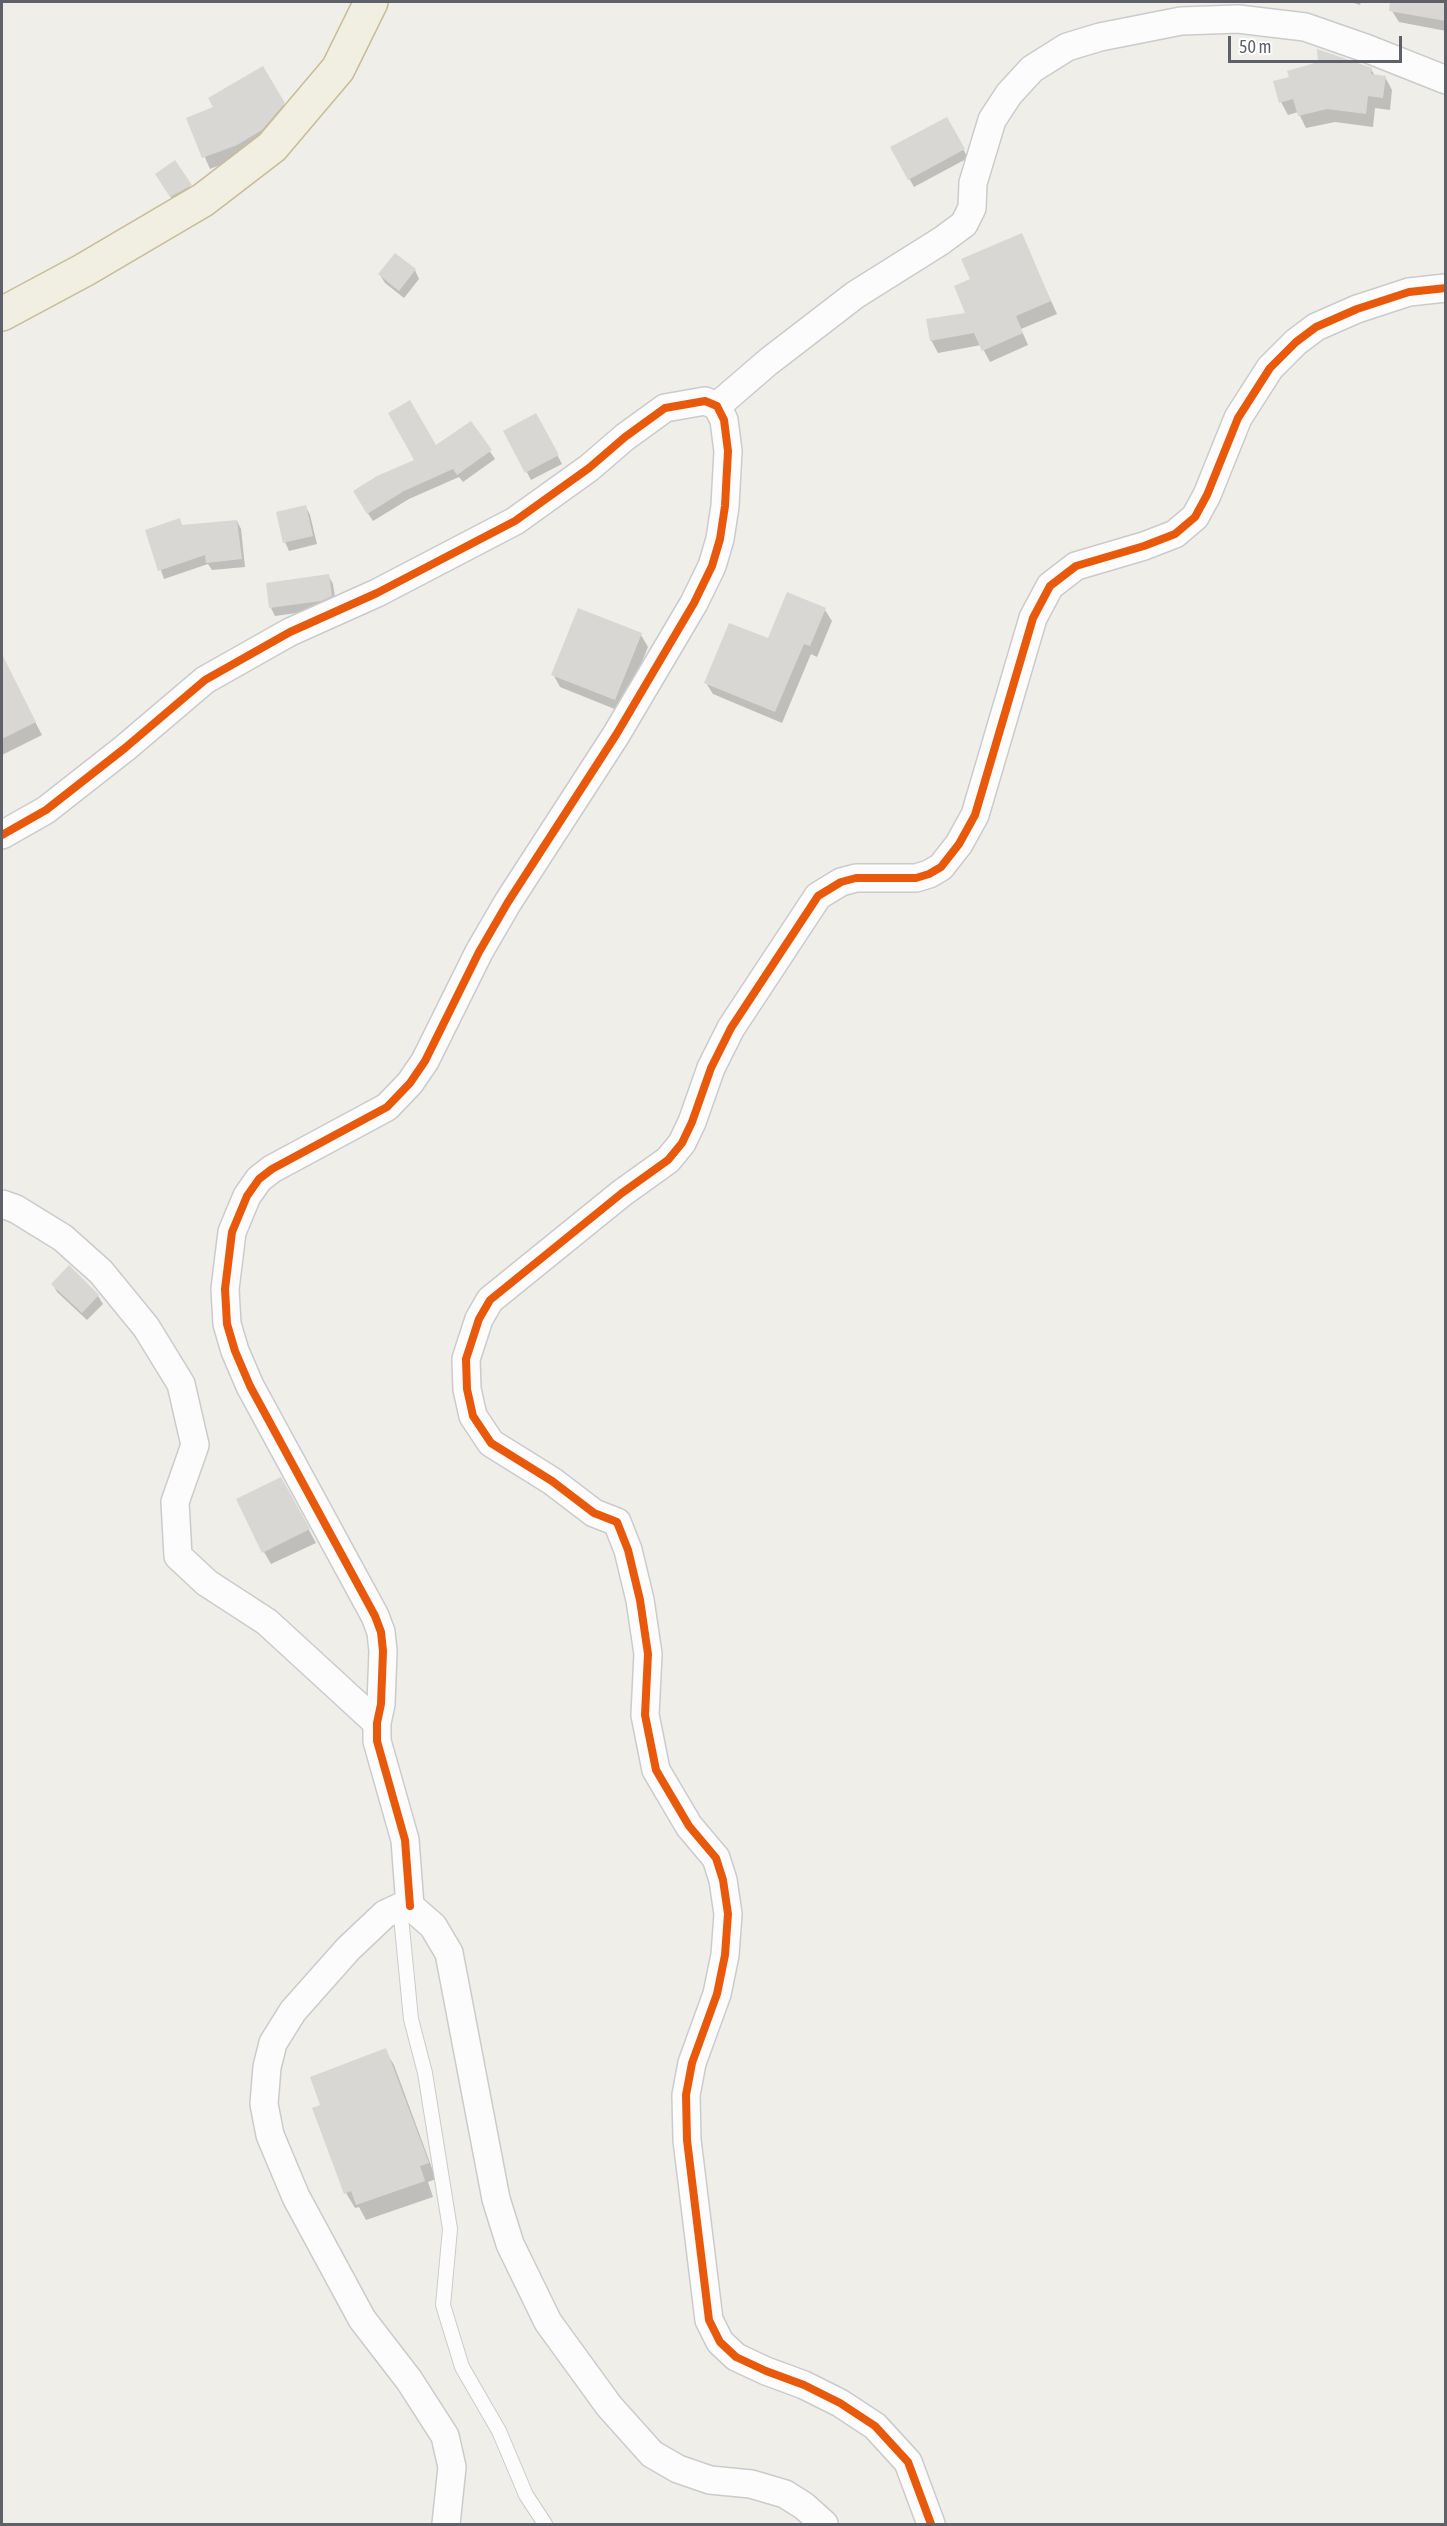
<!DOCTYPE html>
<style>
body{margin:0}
#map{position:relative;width:1447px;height:2526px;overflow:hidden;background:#efeee9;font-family:"Asap Condensed",sans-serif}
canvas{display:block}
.frame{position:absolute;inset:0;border:3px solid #5e6167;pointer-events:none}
.scale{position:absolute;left:1228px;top:36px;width:174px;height:27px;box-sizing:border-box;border:3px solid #5e6167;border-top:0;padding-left:8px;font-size:18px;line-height:21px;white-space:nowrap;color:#5e6167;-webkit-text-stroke:4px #fff;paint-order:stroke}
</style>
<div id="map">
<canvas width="1447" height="2526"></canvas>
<div class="frame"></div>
<div class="scale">50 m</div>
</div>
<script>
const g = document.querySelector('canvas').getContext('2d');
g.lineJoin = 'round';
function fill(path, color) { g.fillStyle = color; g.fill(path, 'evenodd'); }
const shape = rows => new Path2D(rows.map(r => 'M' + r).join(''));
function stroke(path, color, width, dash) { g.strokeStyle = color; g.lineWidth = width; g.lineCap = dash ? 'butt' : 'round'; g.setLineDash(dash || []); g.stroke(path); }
fill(shape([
 [1351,2,1361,2,1360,5],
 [1394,2,1446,2,1446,31,1399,22,1392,11],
 [262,68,290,116,243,156,210,169,188,119,215,108],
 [1371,69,1375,76,1385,77,1392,90,1390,110,1375,108,1373,127,1335,122,1306,128,1298,112,1288,115,1281,102],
 [947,119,968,158,914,187,892,148],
 [161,182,190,186,195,194,176,205],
 [1021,235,1057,314,1021,329,1028,345,990,362,981,345,938,353,931,340,967,314,972,280],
 [415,270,419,279,404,298,385,283,380,275],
 [536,415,562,464,531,480,505,431],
 [471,423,495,459,463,482,459,477,409,499,373,521,359,500],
 [306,507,310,515,317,544,289,551,285,542],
 [179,520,183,526,237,521,241,529,245,567,212,570,208,564,164,579,147,531],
 [328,575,333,584,336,604,326,609,275,616,271,608],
 [825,610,832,621,817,657,811,654,782,723,713,694,706,683,768,640],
 [641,635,648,647,622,712,560,687,553,674],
 [9,672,42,735,2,755,2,675],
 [53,1284,98,1296,103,1304,87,1320,57,1292],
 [288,1491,316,1543,271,1564,264,1552],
 [385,2050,394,2065,436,2179,428,2182,433,2197,366,2220,359,2207,355,2208,346,2193,322,2106]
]), '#0003');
fill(shape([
 [1390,2,1446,2,1446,21,1389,11],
 [1317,49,1372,68,1371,74,1386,76,1383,98,1368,96,1366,114,1327,109,1298,116,1293,99,1279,103,1273,81,1289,77,1287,71,1318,62],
 [263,66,285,103,262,130,237,145,202,158,186,118,213,107,208,98],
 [947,117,965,149,908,180,890,147],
 [175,160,192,185,170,197,155,174],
 [1022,233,1051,301,1016,316,1023,333,982,351,974,333,930,341,926,319,965,313,954,286,970,279,961,259],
 [395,253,416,269,399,291,378,274],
 [410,400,436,445,471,421,492,450,457,475,453,469,404,491,367,514,353,491,377,476,414,460,388,413],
 [536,413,559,455,525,473,503,431],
 [306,505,313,536,283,543,276,512],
 [180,518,182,525,237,520,242,559,206,563,205,555,158,571,145,530],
 [329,574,332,596,321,601,269,608,266,583],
 [787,592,826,608,810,646,804,644,775,712,704,683,729,623,768,638],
 [578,608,642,633,615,700,551,675],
 [2,654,36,722,2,739],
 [69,1265,99,1295,82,1313,51,1284],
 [281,1477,310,1529,262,1553,236,1499],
 [386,2048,429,2163,420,2166,425,2181,356,2205,351,2191,344,2194,312,2108,320,2105,310,2077]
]), '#d8d7d4');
const lane = shape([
 [400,1907,411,2019,425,2073,450,2229,443,2305,462,2367,499,2431,526,2495,545,2524]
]);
const street = shape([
 [717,406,768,362,855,295,941,241,964,224,972,208,973,183,992,120,1009,94,1032,69,1067,47,1100,37,1181,21,1238,19,1305,27,1368,49,1446,80],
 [2,835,46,810,125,748,205,680,290,632,377,593,515,521,589,468,625,437,665,408,705,401,717,406,724,420,728,451,725,506,720,539,712,566,694,603,616,735,508,902,479,952,425,1061,410,1083,387,1107,272,1169,259,1179,247,1196,232,1232,225,1289,227,1324,235,1351,250,1386,375,1616,381,1632,383,1651,381,1704,377,1723,377,1741,405,1840,410,1906],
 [2,1204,16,1209,63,1238,101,1272,146,1327,181,1384,195,1445,175,1502,178,1556,207,1583,267,1622,377,1723],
 [446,2524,452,2467,445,2436,409,2380,362,2319,296,2197,270,2135,264,2104,267,2067,273,2043,293,2011,348,1949,385,1914,400,1907,410,1906,433,1926,449,1953,496,2199,510,2244,548,2322,609,2406,652,2454,678,2469,710,2480,751,2484,785,2494,804,2506,824,2524],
 [931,2524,908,2462,875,2426,840,2403,804,2385,766,2371,736,2357,720,2342,709,2320,687,2140,686,2095,692,2063,717,1994,725,1955,728,1914,723,1880,716,1858,689,1826,656,1770,645,1715,648,1654,640,1600,628,1550,617,1522,594,1513,552,1481,491,1443,473,1416,467,1389,466,1359,479,1319,490,1300,622,1193,668,1160,682,1143,692,1122,711,1068,731,1028,818,896,841,882,856,878,916,878,929,874,941,867,959,844,975,815,1033,618,1050,586,1076,566,1144,546,1175,534,1195,517,1207,495,1238,418,1270,368,1296,342,1316,327,1357,309,1409,292,1446,288]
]);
const highway = shape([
 [2,314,84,270,203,200,272,147,338,69,371,2]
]);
stroke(lane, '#cbcbcb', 16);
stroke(street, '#cbcbcb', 30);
stroke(highway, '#c7bc95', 36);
stroke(lane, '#fdfcfc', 14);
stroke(street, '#fdfcfc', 27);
stroke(highway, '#f1eee2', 33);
stroke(shape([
 [2,835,46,810,125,748,205,680,290,632,377,593,515,521,589,468,625,437,665,408,705,401,717,406,724,420,728,451,725,506,720,539,712,566,694,603,616,735,508,902,479,952,425,1061,410,1083,387,1107,272,1169,259,1179,247,1196,232,1232,225,1289,227,1324,235,1351,250,1386,375,1616,381,1632,383,1651,381,1704,377,1723,377,1741,405,1840,410,1906],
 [931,2524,908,2462,875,2426,840,2403,804,2385,766,2371,736,2357,720,2342,709,2320,687,2140,686,2095,692,2063,717,1994,725,1955,728,1914,723,1880,716,1858,689,1826,656,1770,645,1715,648,1654,640,1600,628,1550,617,1522,594,1513,552,1481,491,1443,473,1416,467,1389,466,1359,479,1319,490,1300,622,1193,668,1160,682,1143,692,1122,711,1068,731,1028,818,896,841,882,856,878,916,878,929,874,941,867,959,844,975,815,1033,618,1050,586,1076,566,1144,546,1175,534,1195,517,1207,495,1238,418,1270,368,1296,342,1316,327,1357,309,1409,292,1446,288]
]), '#e8590c', 8);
</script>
